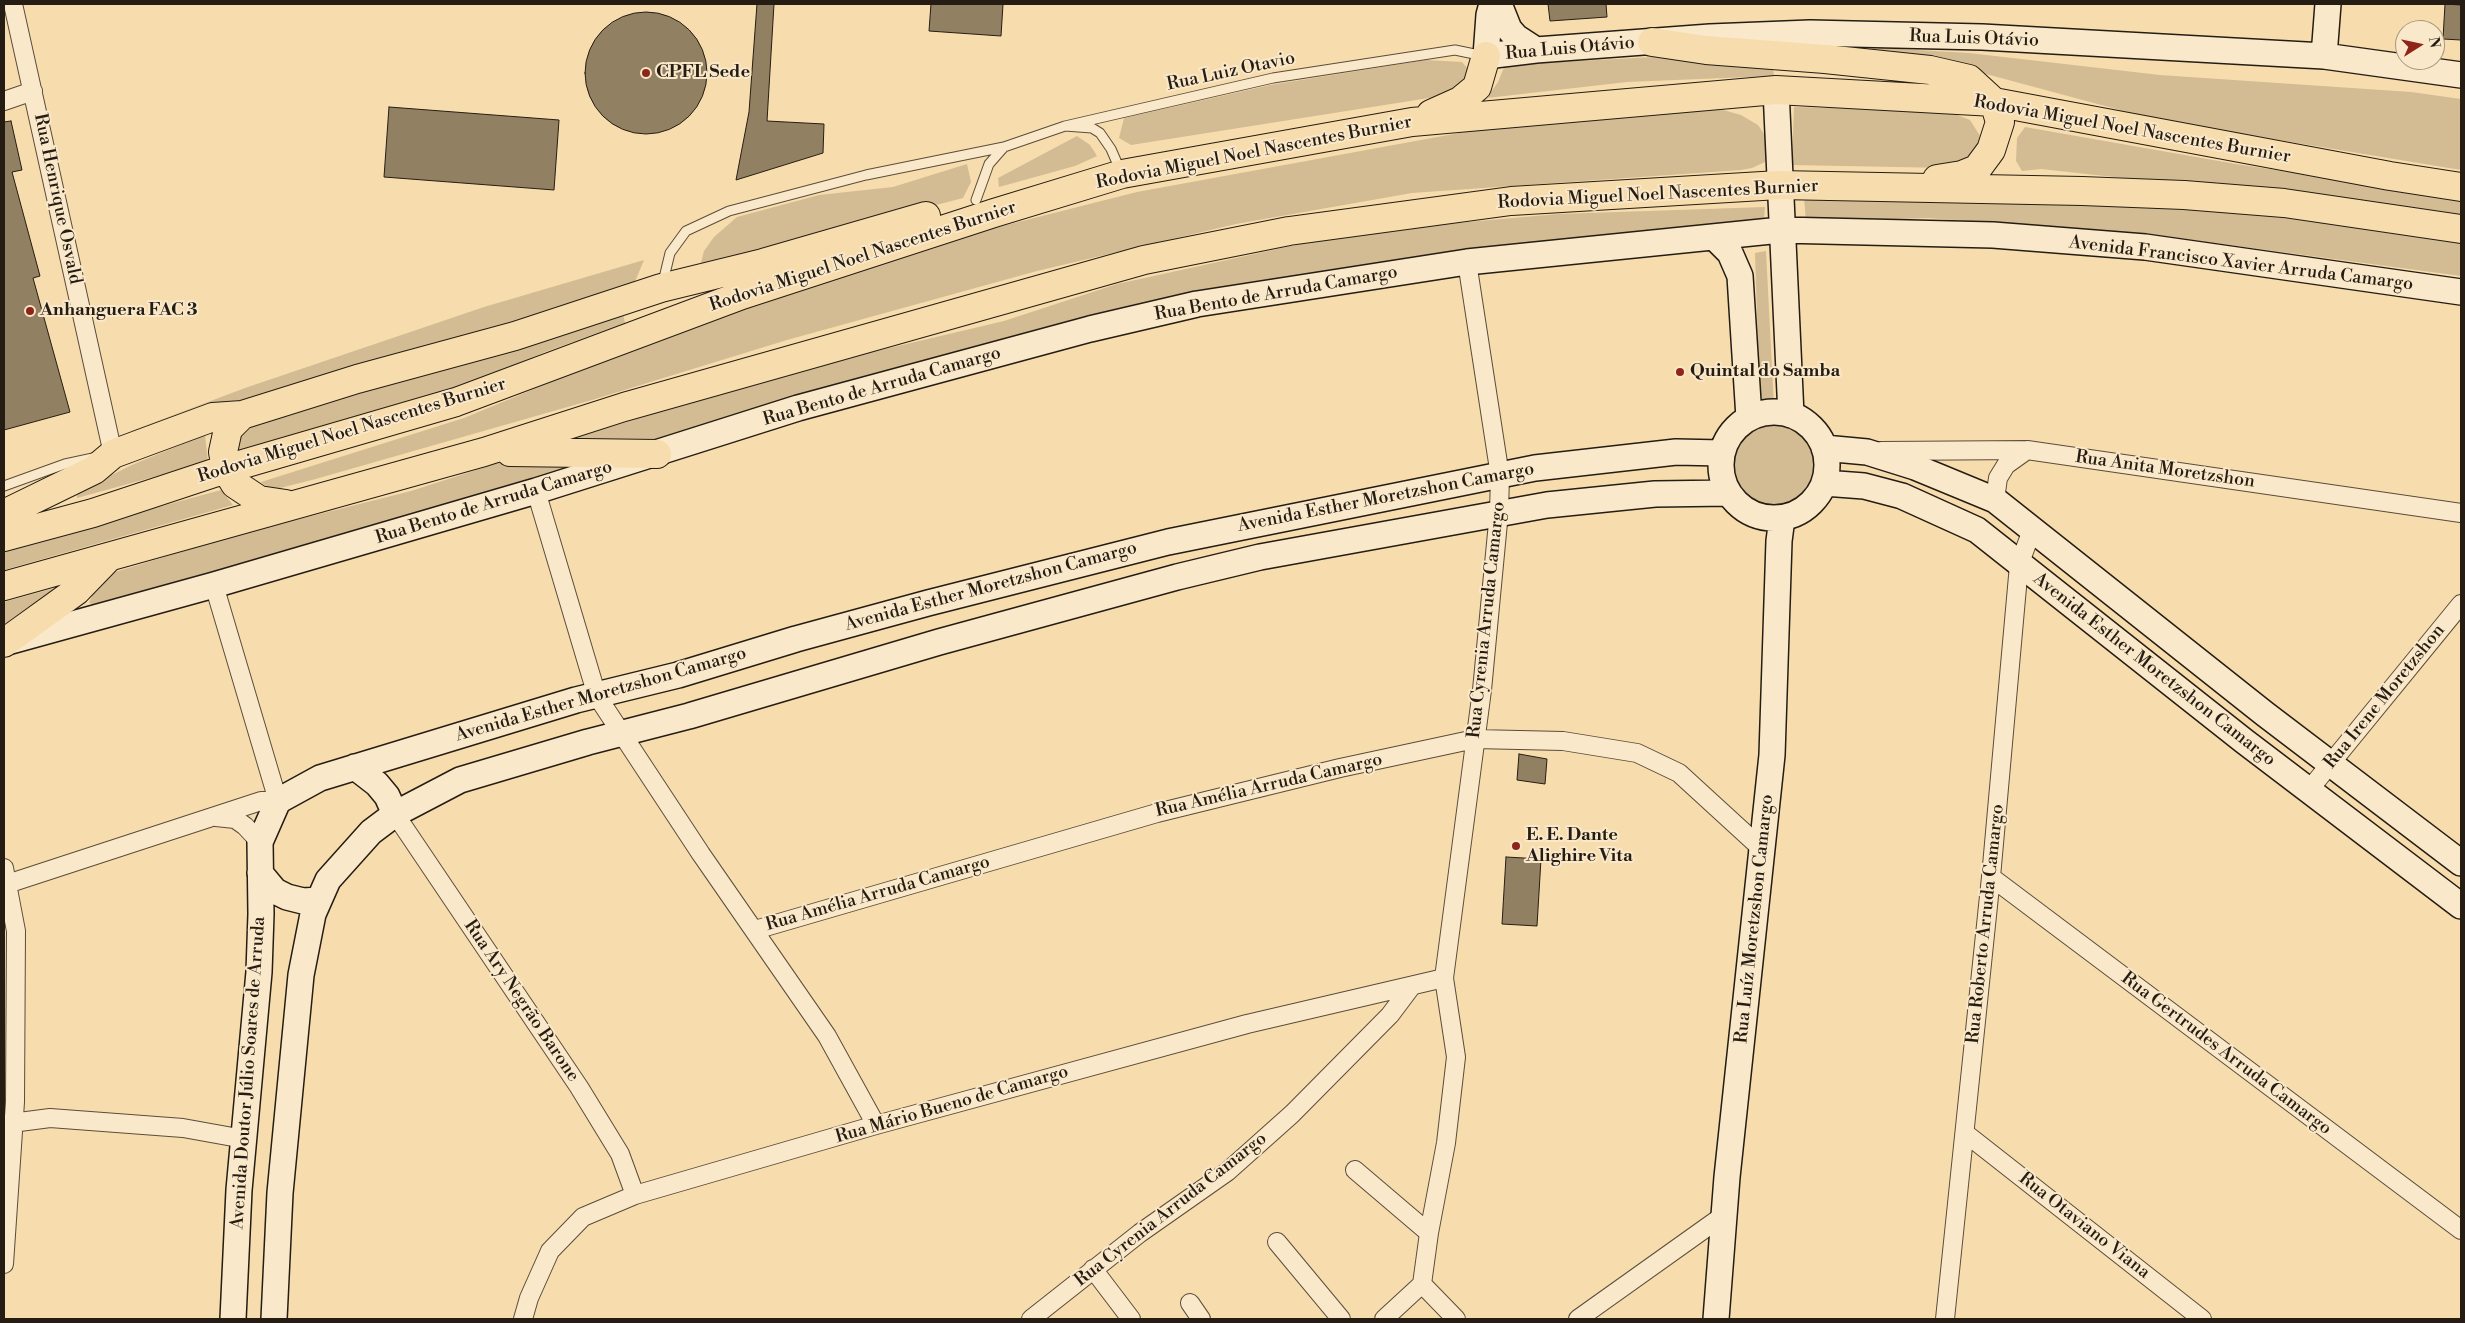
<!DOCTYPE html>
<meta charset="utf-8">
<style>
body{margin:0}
#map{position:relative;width:2465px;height:1323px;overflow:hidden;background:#f7dcad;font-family:"Libre Bodoni",serif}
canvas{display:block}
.frame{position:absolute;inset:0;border:5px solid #251d13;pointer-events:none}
.north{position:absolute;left:2395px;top:20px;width:50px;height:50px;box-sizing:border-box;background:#fae8ca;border:1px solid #a59781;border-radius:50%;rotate:80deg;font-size:14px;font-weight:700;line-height:20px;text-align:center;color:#251d13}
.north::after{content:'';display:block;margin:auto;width:18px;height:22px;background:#8f2418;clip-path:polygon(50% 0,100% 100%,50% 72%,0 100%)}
</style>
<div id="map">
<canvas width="2465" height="1323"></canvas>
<div class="frame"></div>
<div class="north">N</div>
</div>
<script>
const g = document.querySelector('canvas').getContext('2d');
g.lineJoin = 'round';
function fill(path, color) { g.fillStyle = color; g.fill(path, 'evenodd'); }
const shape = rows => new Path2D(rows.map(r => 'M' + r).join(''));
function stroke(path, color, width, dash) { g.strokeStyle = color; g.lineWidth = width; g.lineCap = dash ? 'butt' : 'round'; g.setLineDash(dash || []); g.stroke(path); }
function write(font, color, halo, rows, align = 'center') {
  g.font = font + ' "Libre Bodoni",serif'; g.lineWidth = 4; g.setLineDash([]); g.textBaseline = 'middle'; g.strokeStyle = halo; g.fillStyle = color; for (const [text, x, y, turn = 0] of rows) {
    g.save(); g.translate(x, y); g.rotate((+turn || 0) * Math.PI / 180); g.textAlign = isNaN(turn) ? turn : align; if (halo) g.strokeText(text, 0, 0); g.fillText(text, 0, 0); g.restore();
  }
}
fill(shape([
 [1883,48,1969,53,2160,75,2411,92,2461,99,2461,170,2157,120,1986,74,1871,52],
 [1690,55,1772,61,1774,76,1627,82,1487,98,1498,82,1505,65],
 [1426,60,1462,62,1469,70,1467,84,1448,95,1131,145,1119,138,1124,118,1270,85],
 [1794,107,1947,111,1970,120,1982,139,1972,157,1948,168,1792,165],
 [1716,108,1741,115,1758,125,1768,140,1765,162,1752,168,1741,170,1412,193,1236,224,1037,271,787,340,592,400,312,480,280,488,268,488,261,482,464,418,592,365,775,295,947,240,1137,192,1470,131],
 [2025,127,2236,164,2461,198,2461,215,2041,169,2022,171,2016,161,2017,138],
 [1077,136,1090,145,1097,156,1075,166,999,187,998,178],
 [967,164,971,182,963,198,844,229,699,271,704,251,714,237,737,217,819,195,893,187],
 [1804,197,2210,206,2461,238,2461,276,2222,244,2049,228,1929,218,1806,222],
 [1765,207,1764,220,1326,271,1163,301,660,441,569,440,792,371,1004,321,1117,284,1314,241,1434,225,1558,214],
 [1766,251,1774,407,1760,408,1755,253],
 [644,260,634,284,143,437,131,431,245,388,484,307],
 [623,313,625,323,545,352,470,384,241,453,236,447,241,433,256,421],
 '1733 465a42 42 0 1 1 84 0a42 42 0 1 1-84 0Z',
 [205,435,208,462,77,498,77,492,134,464],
 [547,458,595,459,540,479,95,608,89,602,97,588,115,572,244,533,411,491,501,462],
 [221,490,233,505,4,570,4,549],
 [55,588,57,595,4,626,4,602]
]), '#d3bc93');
const building = shape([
 [757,4,774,4,767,121,824,124,823,153,736,180,749,112,757,4],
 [931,4,1003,4,1001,36,929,31,931,4],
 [1548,4,1606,4,1607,17,1550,21,1548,4],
 [2445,4,2461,5,2461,40,2443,39,2445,4],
 '585 73a61 61 0 1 1 122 0a61 61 0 1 1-122 0Z',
 [389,107,559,120,554,190,384,177,389,107],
 [11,121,22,170,12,172,40,276,33,278,70,412,4,430,4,122,11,121],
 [1519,754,1547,759,1545,784,1517,780,1519,754],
 [1506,857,1541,859,1537,926,1502,924,1506,857]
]);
fill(building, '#928063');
stroke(building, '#251d13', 1);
const lane = shape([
 [1121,172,1111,149,1100,133,1092,128,1065,126,1273,78,1455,50,1484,56],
 [976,200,989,164,1004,147,1065,126],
 [663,282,670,253,686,231,729,211,866,175,1004,147],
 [4,486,65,464,93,458]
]);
const street = shape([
 [13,4,113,454],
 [4,101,33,91],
 [1881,451,2027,450,2461,513],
 [536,491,597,696,701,854,827,1036,876,1125],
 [1995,500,1998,478,2006,465,2027,450],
 [2309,790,2461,604],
 [395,814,579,1087,620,1154,635,1195],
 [216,817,235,819,245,826,260,842],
 [4,868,16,931,15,1102,4,1264],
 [1991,877,2461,1230],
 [4,885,261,801,278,801,214,585],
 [755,930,1157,813,1340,768,1475,739,1563,741,1637,753,1679,773,1762,849],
 [4,1124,50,1118,183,1128,244,1139],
 [1965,1133,2202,1319],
 [1355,1170,1429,1233],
 [1277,1242,1341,1319],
 [1093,1269,1131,1319],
 [1422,1284,1429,1233,1446,1143,1456,1057,1444,978,1482,690,1499,512,1500,476,1467,262],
 [1422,1284,1456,1319],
 [1190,1303,1201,1319],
 [523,1319,529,1298,550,1251,583,1217,635,1195,876,1125,1247,1024,1444,978],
 [1031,1319,1140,1233,1227,1172,1292,1114,1390,1015,1411,987],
 [1384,1319,1422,1284],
 [1578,1319,1724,1215],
 [1945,1319,1991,877,2019,565,2032,530]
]);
const secondary = shape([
 [1492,4,1489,15,1486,56,1536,50,1710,37,1810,33,1982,37,2324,56,2461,75],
 [1499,4,1509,29,1516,37,1536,50],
 [2324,56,2328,4],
 [1776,90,1791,415],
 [1714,237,1730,253,1740,276,1749,418],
 '1721 465a53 53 0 1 1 106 0a53 53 0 1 1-106 0Z',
 [1824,448,1867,452,1915,467,1995,500,2265,714,2461,863],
 [1824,483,1864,486,1902,496,1977,530,2244,741,2461,906],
 [11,641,214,585,536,491,798,408,1090,329,1197,304,1467,262,1781,230,1993,235,2145,247,2461,292],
 [355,767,377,784,387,796,395,814],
 [260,873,275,891,287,897,303,901,319,900],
 [233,1319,239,1190,259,972,261,914,260,842,278,801,320,778,576,700,678,675,796,639,928,603,1168,542,1535,468,1676,452,1722,453],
 [274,1319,280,1193,301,975,313,914,328,880,371,832,395,814,460,780,588,742,689,716,939,642,1177,577,1260,557,1547,505,1655,494,1729,493],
 [1716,1319,1727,1177,1772,755,1779,541,1782,518]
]);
const highway = shape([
 [1652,42,1706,50,1825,59,1930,70,1969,79,1994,102,2000,122,1991,150,1977,169,1962,175,1937,179],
 [1431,114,1460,101,1477,87,1486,56],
 [242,415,228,429,223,452,226,469,235,484,259,500,286,504],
 [510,452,657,454],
 [4,514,94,470,113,454,213,417,242,415,357,379,515,336,661,288,763,263,926,216],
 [4,537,93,513,226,469,456,402,742,295,994,213,1122,174,1412,122,1776,90,1994,102,2390,176,2461,187],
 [4,586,484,452,624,407,1144,260,1289,231,1511,201,1779,185,2082,191,2184,195,2284,203,2461,229],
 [4,643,76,591,109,557]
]);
stroke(lane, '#5a4d3a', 11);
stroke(street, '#5a4d3a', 20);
stroke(secondary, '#251d13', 28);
stroke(highway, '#251d13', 30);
stroke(lane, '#fae8ca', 9);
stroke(street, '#fae8ca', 18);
stroke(secondary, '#fae8ca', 25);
stroke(highway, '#f7dcad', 28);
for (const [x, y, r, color] of [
 [646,73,5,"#8f2418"],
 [30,311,5,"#8f2418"],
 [1680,372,5,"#8f2418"],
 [1516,846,5,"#8f2418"]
]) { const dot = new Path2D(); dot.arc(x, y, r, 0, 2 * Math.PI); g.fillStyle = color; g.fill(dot); stroke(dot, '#fae8ca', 2); }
write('18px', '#251d13', '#fae8ca', [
 ["Rua Luis Otávio",1974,39,2],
 ["Rua Luis Otávio",1570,49,-5],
 ["Rua Luiz Otavio",1231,72,-12],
 ["Rodovia Miguel Noel Nascentes Burnier",2132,130,10],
 ["Rodovia Miguel Noel Nascentes Burnier",1254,153,-11],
 ["Rodovia Miguel Noel Nascentes Burnier",1658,195,-3],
 ["Rua Henrique Osvald",57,199,78],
 ["Rodovia Miguel Noel Nascentes Burnier",863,257,-18],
 ["Avenida Francisco Xavier Arruda Camargo",2241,264,7],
 ["Rua Bento de Arruda Camargo",1276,294,-10],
 ["Rua Bento de Arruda Camargo",882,387,-16],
 ["Rodovia Miguel Noel Nascentes Burnier",352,431,-17],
 ["Rua Anita Moretzshon",2165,470,8],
 ["Avenida Esther Moretzshon Camargo",1386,498,-11],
 ["Rua Bento de Arruda Camargo",494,503,-17],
 ["Avenida Esther Moretzshon Camargo",991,587,-15],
 ["Rua Cyrenia Arruda Camargo",1487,620,-84],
 ["Avenida Esther Moretzshon Camargo",2154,670,38],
 ["Avenida Esther Moretzshon Camargo",601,695,-16],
 ["Rua Irene Moretzshon",2385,697,-51],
 ["Rua Amélia Arruda Camargo",1269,786,-13],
 ["Rua Amélia Arruda Camargo",878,894,-16],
 ["Rua Luíz Moretzshon Camargo",1755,919,-84],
 ["Rua Roberto Arruda Camargo",1986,924,-84],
 ["Rua Ary Negrão Barone",521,1001,56],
 ["Rua Gertrudes Arruda Camargo",2226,1054,37],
 ["Avenida Doutor Júlio Soares de Arruda",249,1073,-86],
 ["Rua Mário Bueno de Camargo",952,1105,-16],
 ["Rua Cyrenia Arruda Camargo",1171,1210,-38],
 ["Rua Otaviano Viana",2084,1226,38]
]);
write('bold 18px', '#251d13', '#fae8ca', [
 ["CPFL Sede",656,73],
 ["Anhanguera FAC 3",40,311],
 ["Quintal do Samba",1690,372],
 ["E. E. Dante",1526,836],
 ["Alighire Vita",1526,857]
], 'left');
</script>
